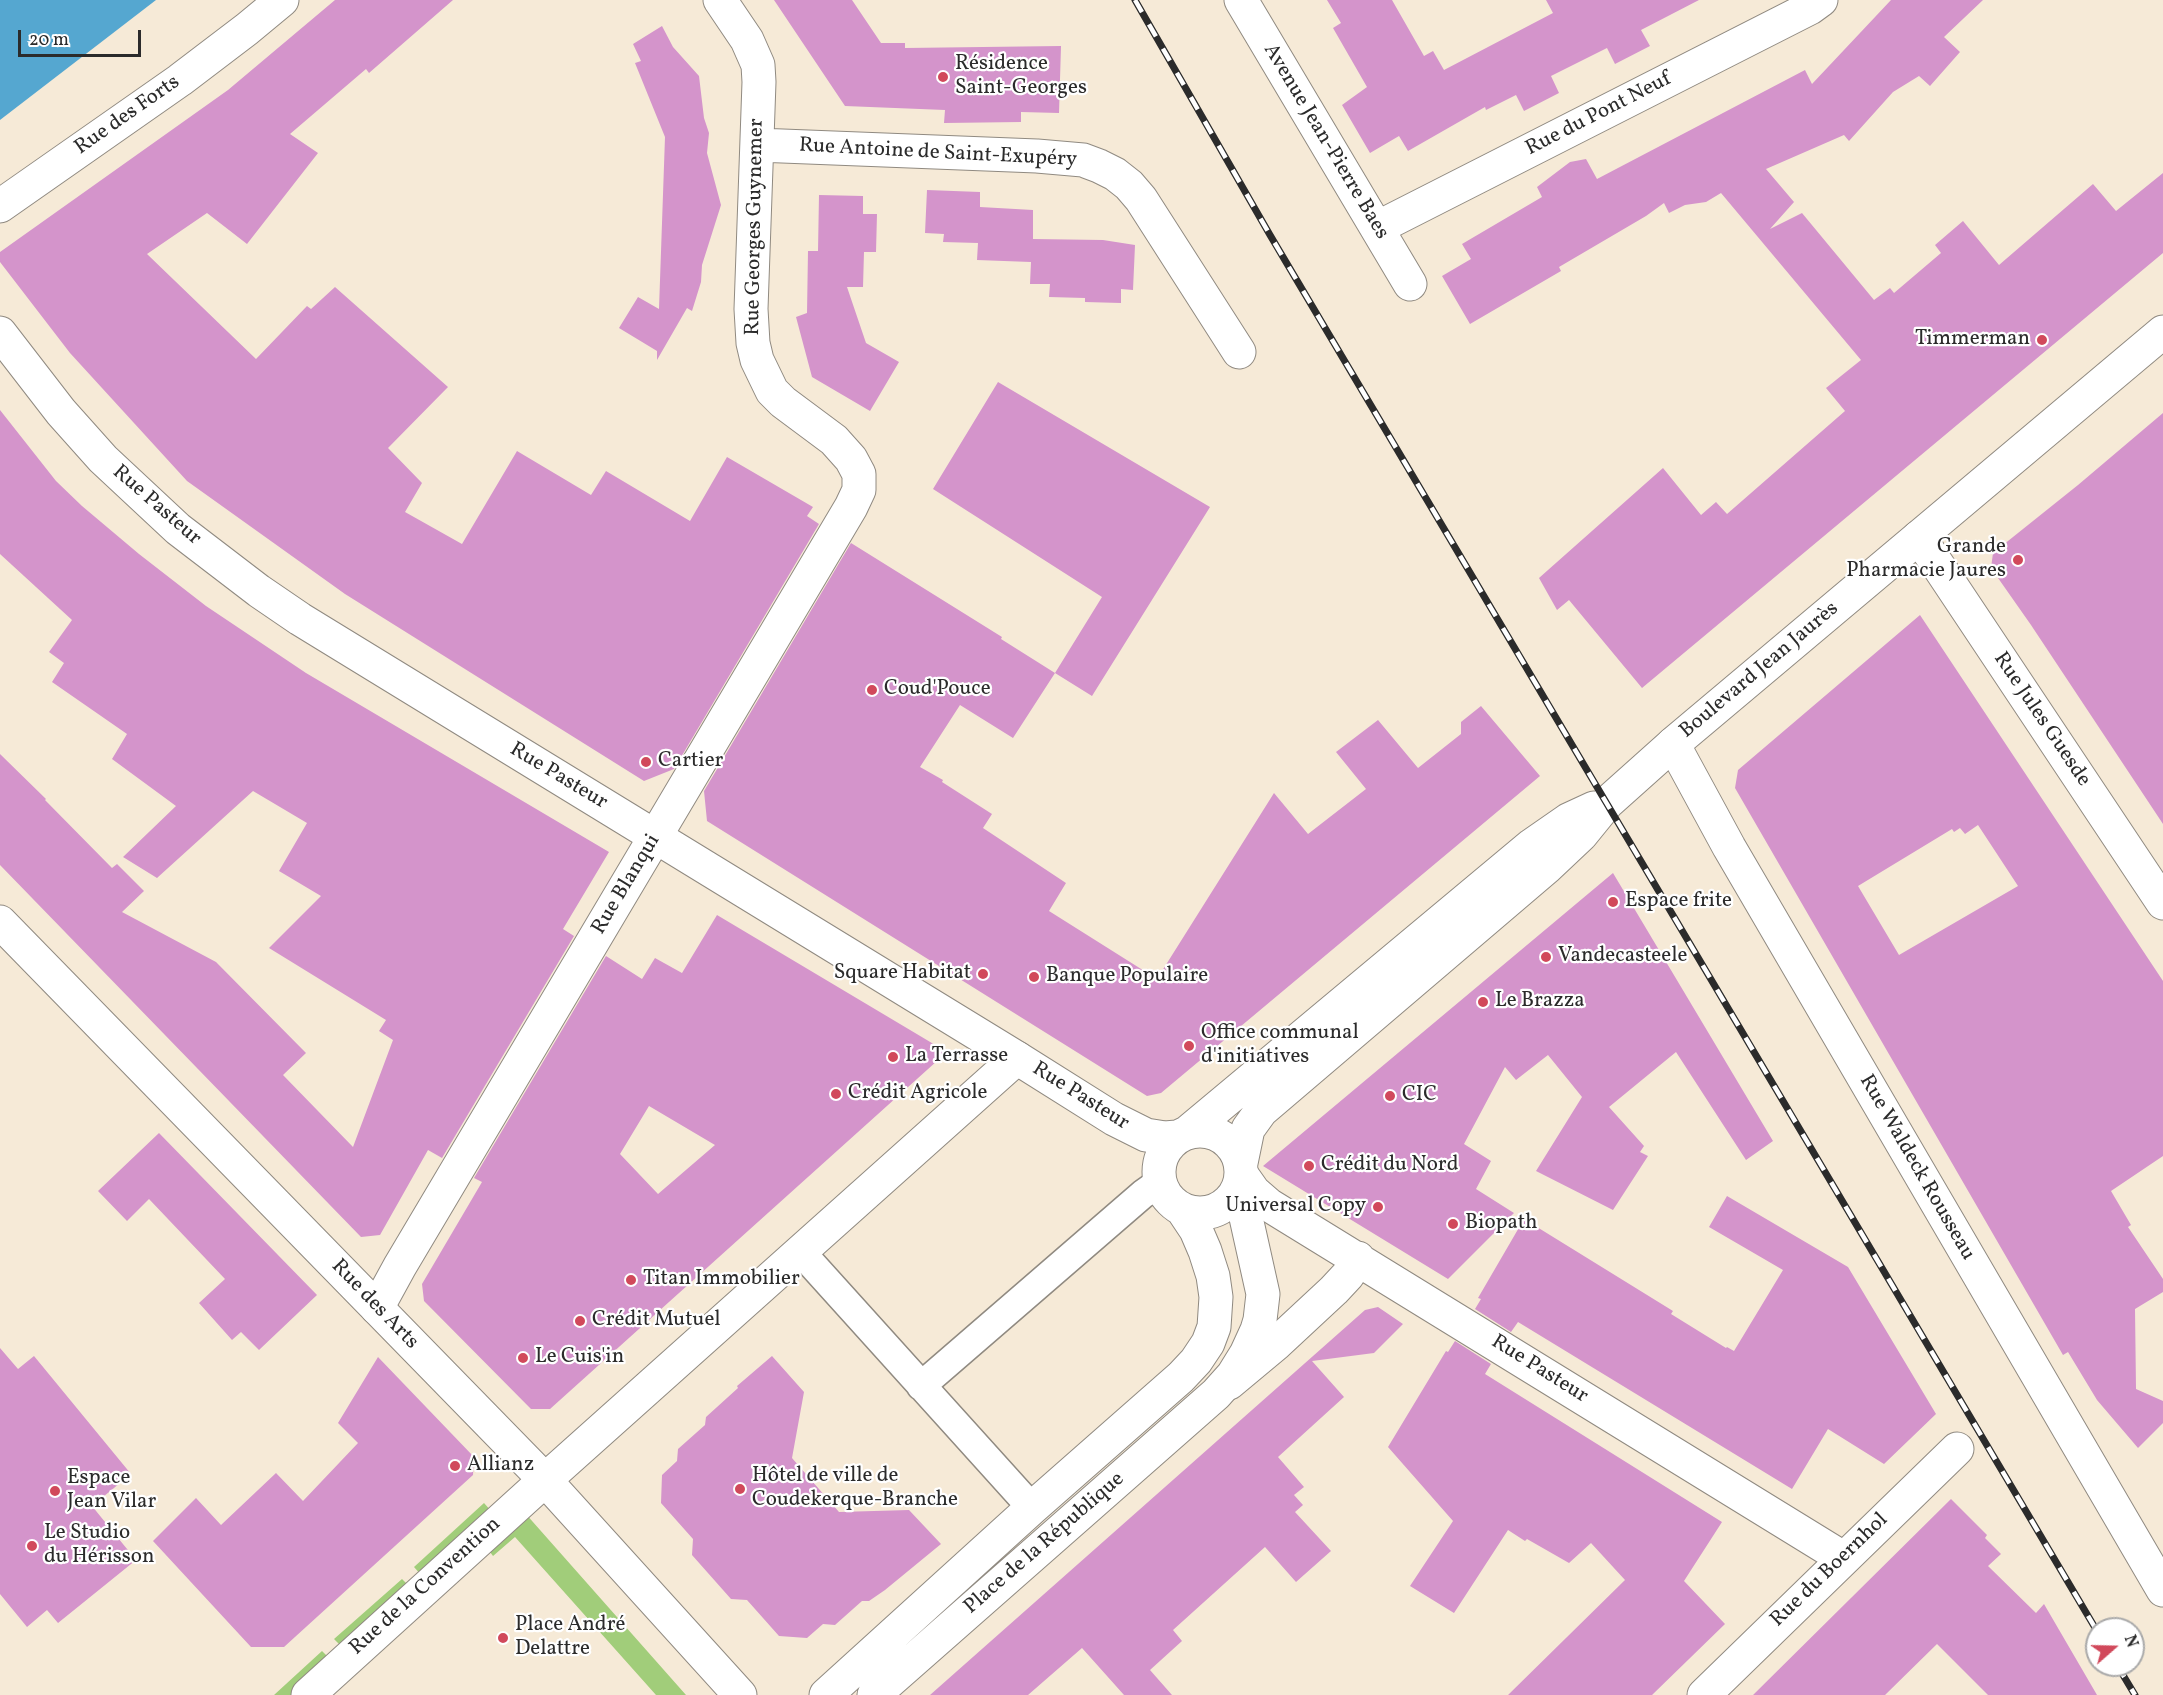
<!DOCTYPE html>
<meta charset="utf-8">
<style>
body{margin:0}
#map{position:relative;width:2163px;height:1695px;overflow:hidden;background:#f6ead7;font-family:Vollkorn,serif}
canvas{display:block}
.north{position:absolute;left:2085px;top:1617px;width:60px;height:60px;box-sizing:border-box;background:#fff;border:2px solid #aaa;border-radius:50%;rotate:70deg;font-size:16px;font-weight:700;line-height:24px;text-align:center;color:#2b2b2b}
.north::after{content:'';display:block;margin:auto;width:21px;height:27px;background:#d1495b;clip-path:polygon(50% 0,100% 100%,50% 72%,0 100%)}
.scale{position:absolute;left:18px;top:30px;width:123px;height:27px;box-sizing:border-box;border:3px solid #2b2b2b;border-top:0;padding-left:8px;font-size:18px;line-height:21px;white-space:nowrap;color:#2b2b2b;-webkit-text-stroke:4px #fff;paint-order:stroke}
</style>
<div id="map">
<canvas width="2163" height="1695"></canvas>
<div class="north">N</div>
<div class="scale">20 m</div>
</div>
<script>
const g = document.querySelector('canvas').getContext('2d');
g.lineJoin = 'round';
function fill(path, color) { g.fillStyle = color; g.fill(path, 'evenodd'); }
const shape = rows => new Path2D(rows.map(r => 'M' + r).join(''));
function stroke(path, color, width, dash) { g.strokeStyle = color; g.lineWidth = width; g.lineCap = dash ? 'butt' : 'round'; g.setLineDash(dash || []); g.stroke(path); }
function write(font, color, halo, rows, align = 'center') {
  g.font = font + ' Vollkorn,serif'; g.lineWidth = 4.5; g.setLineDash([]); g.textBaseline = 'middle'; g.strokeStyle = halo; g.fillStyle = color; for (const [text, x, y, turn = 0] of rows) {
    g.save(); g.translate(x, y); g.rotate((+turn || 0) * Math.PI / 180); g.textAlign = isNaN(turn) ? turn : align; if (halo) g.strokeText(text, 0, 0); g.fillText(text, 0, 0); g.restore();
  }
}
fill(shape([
 [484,1503,492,1512,422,1576,414,1567],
 [525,1513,686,1695,656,1695,515,1537,493,1556,487,1548],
 [402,1579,410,1587,343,1648,334,1639],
 [322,1651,330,1659,291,1695,274,1695]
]), '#a1cd7a');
fill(shape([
 [0,0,156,0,0,120]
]), '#55a7d0');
fill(shape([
 [335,0,453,0,369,73,366,69,290,134,318,153,247,244,207,213,147,254,256,359,307,306,311,309,335,287,448,387,388,448,422,483,405,512,462,544,517,451,591,495,606,471,690,521,727,457,813,507,807,516,819,524,674,769,644,781,345,594,187,481,70,353,0,262,0,252,228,90],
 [774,0,852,0,881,43,905,43,905,48,1061,46,1059,113,1021,112,1021,122,944,123,945,110,845,106],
 [1327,0,1392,0,1424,56,1433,51,1444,70,1553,13,1546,0,1699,0,1641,30,1650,46,1615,64,1607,48,1551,76,1559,93,1524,111,1516,95,1486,110,1485,107,1408,151,1399,136,1370,153,1342,105,1367,87,1333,28,1341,23],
 [1891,0,1983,0,1944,37,1960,52,1930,86,1919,76,1893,92,1849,141,1844,135,1766,169,1794,202,1770,229,1802,213,1874,300,1890,288,1894,293,1941,253,1935,245,1963,221,1999,265,2093,184,2116,211,2163,173,2163,253,1642,688,1569,600,1557,610,1539,578,1663,468,1701,515,1716,502,1727,514,1845,411,1826,388,1861,360,1721,193,1706,202,1685,205,1669,213,1664,203,1646,216,1559,267,1561,271,1470,324,1442,276,1471,259,1462,244,1542,197,1537,187,1570,162,1586,159,1597,179,1805,70,1812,84],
 [662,26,673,47,699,76,704,118,709,133,707,153,721,205,702,265,701,282,692,311,687,308,657,360,657,351,619,328,638,297,659,309,665,137,635,63,641,61,633,44],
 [927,190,980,192,980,207,1033,210,1033,239,1103,240,1135,245,1133,290,1121,289,1121,303,1085,302,1085,298,1049,297,1050,284,1030,284,1031,262,977,260,978,243,943,242,944,234,925,233],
 [819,195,863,196,863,214,877,214,876,252,864,252,863,287,847,287,866,343,899,362,870,411,812,377,796,317,807,313,808,251,818,251],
 [998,382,1210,507,1092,696,1055,673,1102,597,933,489],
 [0,410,56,481,82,506,139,554,206,606,306,673,609,852,563,929,574,936,442,1158,428,1150,380,1235,361,1237,0,865,0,754,46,799,45,800,112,868,117,864,144,891,122,912,216,962,306,1053,283,1075,353,1147,393,1040,379,1031,386,1020,269,948,321,896,279,871,307,823,253,791,157,878,123,857,176,806,112,759,127,734,52,682,64,663,49,652,72,620,0,554],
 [2163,413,2163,824,2031,625,1991,568,1993,553,2078,485],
 [851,543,1002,637,1001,639,1055,673,1013,738,960,705,920,767,943,780,942,782,992,814,983,828,1066,883,1049,911,1157,979,1274,793,1308,834,1366,789,1336,752,1378,720,1418,768,1461,734,1461,722,1481,706,1540,776,1161,1093,1147,1096,707,821,704,791],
 [1920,615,2163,981,2163,1156,2111,1191,2131,1225,2128,1227,2163,1279,2163,1292,2135,1309,2136,1389,2163,1401,2163,1423,2138,1448,2097,1400,2068,1352,2063,1355,1735,788,1738,770],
 [1978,825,2018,886,1899,955,1858,886,1952,829,1954,832,1960,828,1965,834],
 [1613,873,1773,1141,1746,1160,1676,1052,1609,1107,1644,1146,1640,1152,1648,1156,1613,1210,1536,1171,1582,1097,1548,1055,1516,1080,1505,1067,1464,1144,1491,1161,1476,1189,1514,1213,1448,1279,1263,1166],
 [717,915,947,1052,550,1409,531,1409,424,1301,422,1284,482,1182,474,1178,606,956,642,979,655,958,682,973],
 [649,1106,715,1145,658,1194,620,1154],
 [159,1133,317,1295,259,1350,241,1332,232,1340,199,1303,225,1279,149,1199,127,1221,98,1191],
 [1727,1196,1848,1267,1936,1414,1884,1464,1828,1429,1792,1489,1518,1322,1511,1332,1475,1309,1481,1299,1478,1298,1524,1219,1673,1311,1671,1314,1726,1348,1727,1347,1734,1351,1783,1270,1709,1227],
 [1378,1307,1403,1324,1374,1353,1312,1361,1344,1397,1278,1457,1304,1487,1294,1495,1303,1505,1295,1512,1331,1551,1296,1582,1265,1547,1173,1630,1182,1641,1150,1670,1172,1695,1124,1695,1082,1648,1028,1695,930,1695,1365,1310],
 [1455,1341,1491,1364,1485,1374,1722,1522,1684,1581,1725,1624,1652,1695,1508,1695,1625,1580,1591,1543,1569,1563,1527,1539,1525,1541,1508,1530,1454,1613,1410,1586,1453,1521,1388,1447,1446,1351,1448,1352],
 [0,1348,18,1369,34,1356,131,1474,92,1506,136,1560,58,1623,47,1610,27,1627,0,1594],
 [772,1356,804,1392,792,1458,839,1512,909,1510,941,1544,885,1590,869,1601,862,1601,835,1625,823,1624,807,1638,779,1636,747,1600,731,1599,692,1555,693,1539,661,1503,662,1475,677,1461,678,1449,705,1425,706,1417,738,1388,737,1386],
 [378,1357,474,1457,473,1475,284,1647,251,1647,153,1541,196,1498,221,1525,276,1473,303,1501,358,1443,338,1423],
 [1951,1499,1987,1535,1985,1538,2001,1554,1988,1566,2036,1613,2044,1604,2097,1695,1988,1695,1937,1644,1885,1695,1753,1695]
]), '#d494cb');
const pedestrian = shape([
 [800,1251,1032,1508],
 [921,1386,1143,1194,1160,1182]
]);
const minor = shape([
 [1241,0,1410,284],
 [757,145,1037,156,1083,160,1099,166,1115,174,1129,185,1141,199,1239,352],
 [0,206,180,80,247,29,282,0],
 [1377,228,1810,8,1821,0],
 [1919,537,2163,903],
 [1673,744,1729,847,2163,1590],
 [1242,1175,1254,1192,1269,1205,1843,1558],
 [377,1308,400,1266,851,507,859,490,859,474,851,459,834,440,783,402,772,391,757,360,753,343,751,309,759,82,758,65,747,40,720,0],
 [1229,1383,1277,1343,1334,1290,1348,1275,1358,1258],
 [308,1695,545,1480,1017,1058],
 [1704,1695,1957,1449]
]);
const tertiary = shape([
 [0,333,61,412,103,459,178,529,259,591,300,619,1017,1058,1114,1119,1146,1135,1165,1138,1177,1137],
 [0,922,545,1480,740,1695],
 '1159 1172a41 41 0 1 1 82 0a41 41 0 1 1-82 0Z',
 [1188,1132,1532,845,1568,820,1594,808],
 [1241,1163,1248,1129,1261,1111,1546,868,1581,835,1607,803,1673,744,2163,332],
 [826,1695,1032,1508,1181,1377,1196,1361,1208,1343,1214,1327,1216,1297,1213,1276,1205,1251,1196,1230,1182,1209],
 [874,1695,1216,1394,1233,1375,1246,1354,1257,1330,1260,1320,1263,1294,1239,1186]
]);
stroke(pedestrian, '#908a81', 31);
stroke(minor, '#908a81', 35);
stroke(tertiary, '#908a81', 35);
stroke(pedestrian, '#fff', 28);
stroke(minor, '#fff', 33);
stroke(tertiary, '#fff', 33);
const rail = shape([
 [1135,0,1270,235,2097,1631],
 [2117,1665,2135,1695]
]);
stroke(rail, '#2b2b2b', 7);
stroke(rail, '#fff', 4.5, [14]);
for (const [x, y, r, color] of [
 [943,77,6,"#d1495b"],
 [2042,340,6,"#d1495b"],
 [2018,560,6,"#d1495b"],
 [872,690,6,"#d1495b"],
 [646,762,6,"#d1495b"],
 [1613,902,6,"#d1495b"],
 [1546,957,6,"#d1495b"],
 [983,974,6,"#d1495b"],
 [1034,977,6,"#d1495b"],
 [1483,1002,6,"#d1495b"],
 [1189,1046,6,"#d1495b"],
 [893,1057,6,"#d1495b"],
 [836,1094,6,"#d1495b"],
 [1390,1096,6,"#d1495b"],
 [1309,1166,6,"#d1495b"],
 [1378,1207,6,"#d1495b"],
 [1453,1224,6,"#d1495b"],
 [631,1280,6,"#d1495b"],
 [580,1321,6,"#d1495b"],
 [523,1358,6,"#d1495b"],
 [455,1466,6,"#d1495b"],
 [740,1489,6,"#d1495b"],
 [55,1491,6,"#d1495b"],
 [32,1546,6,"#d1495b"],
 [503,1638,6,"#d1495b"]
]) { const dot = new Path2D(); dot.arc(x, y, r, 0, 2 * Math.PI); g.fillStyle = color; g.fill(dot); stroke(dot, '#fff', 2); }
write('21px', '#2b2b2b', '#fff', [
 ["Résidence",955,65],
 ["Saint-Georges",955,89],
 ["Timmerman",2030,340,"right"],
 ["Grande",2006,548,"right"],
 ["Pharmacie Jaures",2006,572,"right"],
 ["Coud'Pouce",884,690],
 ["Cartier",658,762],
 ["Espace frite",1625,902],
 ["Vandecasteele",1558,957],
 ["Square Habitat",971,974,"right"],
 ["Banque Populaire",1046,977],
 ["Le Brazza",1495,1002],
 ["Office communal",1201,1034],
 ["d'initiatives",1201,1058],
 ["La Terrasse",905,1057],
 ["Crédit Agricole",848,1094],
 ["CIC",1402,1096],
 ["Crédit du Nord",1321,1166],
 ["Universal Copy",1366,1207,"right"],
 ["Biopath",1465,1224],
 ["Titan Immobilier",643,1280],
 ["Crédit Mutuel",592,1321],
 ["Le Cuis'in",535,1358],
 ["Allianz",467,1466],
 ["Hôtel de ville de",752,1477],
 ["Coudekerque-Branche",752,1501],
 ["Espace",67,1479],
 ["Jean Vilar",67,1503],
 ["Le Studio",44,1534],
 ["du Hérisson",44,1558],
 ["Place André",515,1626],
 ["Delattre",515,1650]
], 'left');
write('21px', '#2b2b2b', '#fff', [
 ["Rue du Pont Neuf",1599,115,-27],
 ["Rue des Forts",128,116,-35],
 ["Avenue Jean-Pierre Baes",1325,142,59],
 ["Rue Antoine de Saint-Exupéry",938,154,3],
 ["Rue Georges Guynemer",756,227,-89],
 ["Rue Pasteur",156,506,41],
 ["Boulevard Jean Jaurès",1760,671,-40],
 ["Rue Jules Guesde",2041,720,56],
 ["Rue Pasteur",558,777,31],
 ["Rue Blanqui",627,885,-59],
 ["Rue Pasteur",1080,1097,32],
 ["Rue Waldeck Rousseau",1916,1168,60],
 ["Rue des Arts",374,1305,46],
 ["Rue Pasteur",1539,1370,32],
 ["Place de la République",1045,1544,-41],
 ["Rue du Boernhol",1830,1571,-44],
 ["Rue de la Convention",426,1587,-42]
]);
</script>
